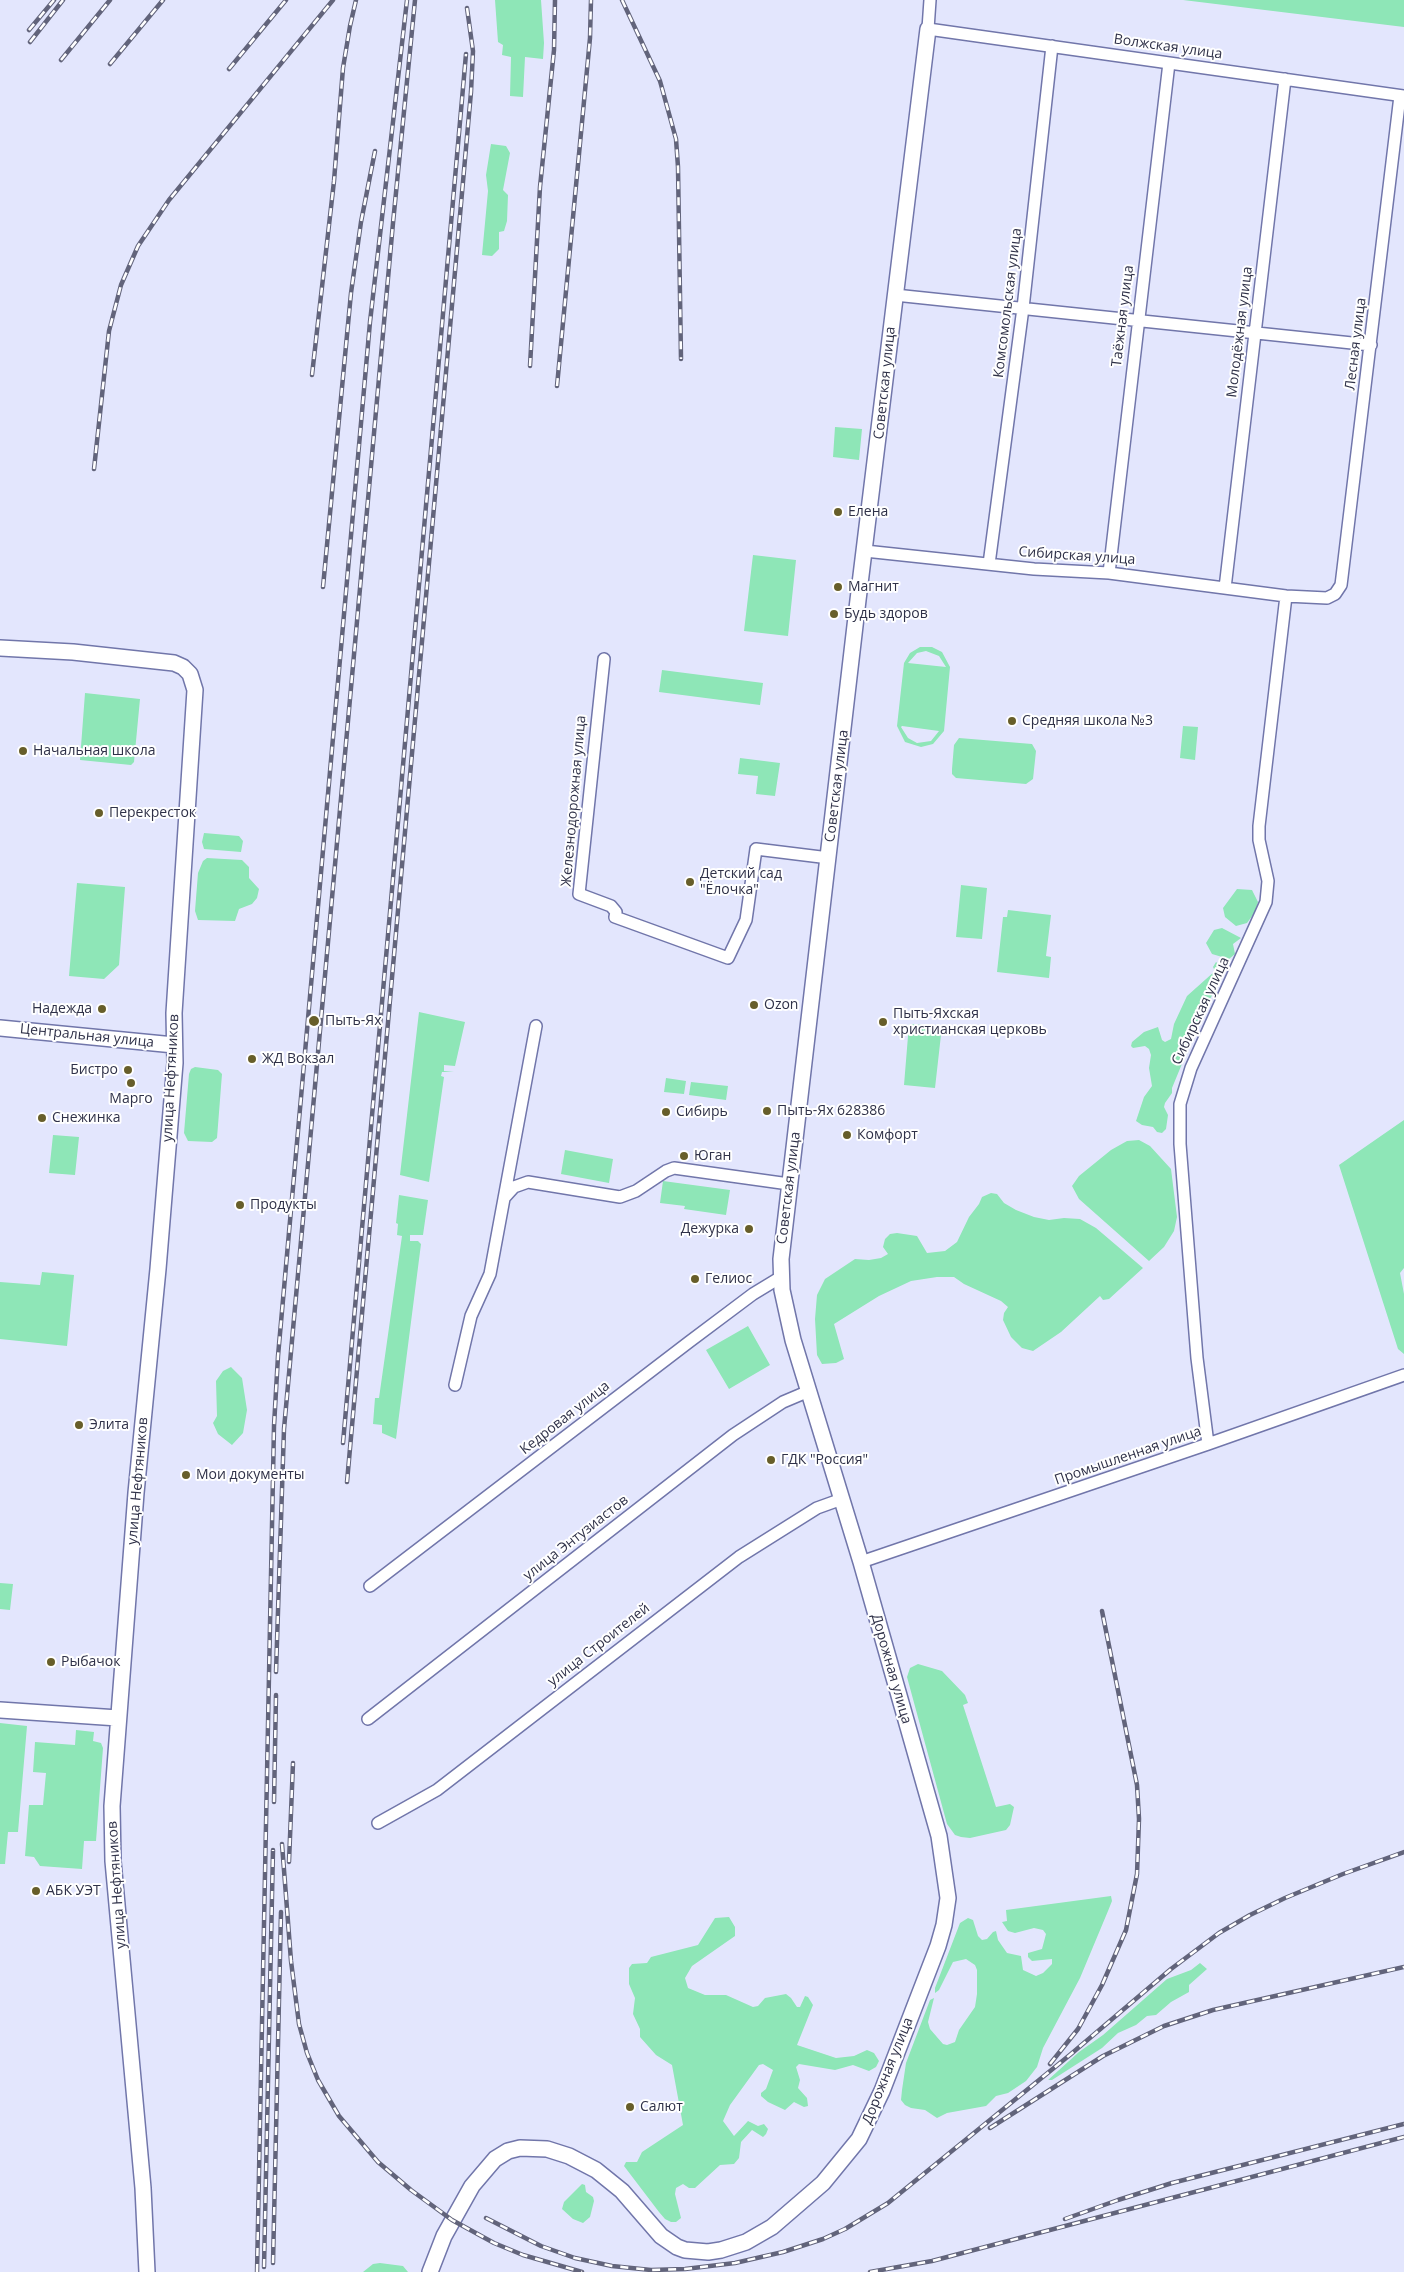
<!DOCTYPE html>
<meta charset="utf-8">
<style>
body{margin:0}
canvas{display:block;background:#e3e6fd}
</style>
<canvas width="1404" height="2272"></canvas>
<script>
const g = document.querySelector('canvas').getContext('2d');
g.lineJoin = 'round';
function fill(path, color) { g.fillStyle = color; g.fill(path, 'evenodd'); }
const shape = rows => new Path2D(rows.map(r => 'M' + r).join(''));
function stroke(path, color, width, dash) { g.strokeStyle = color; g.lineWidth = width; g.lineCap = dash ? 'butt' : 'round'; g.setLineDash(dash || []); g.stroke(path); }
function write(font, color, halo, rows, align = 'center') {
  g.font = font + ' "Open Sans",sans-serif'; g.lineWidth = 4; g.setLineDash([]); g.textBaseline = 'middle'; g.strokeStyle = halo; g.fillStyle = color; for (const [text, x, y, turn = 0] of rows) {
    g.save(); g.translate(x, y); g.rotate((+turn || 0) * Math.PI / 180); g.textAlign = isNaN(turn) ? turn : align; if (halo) g.strokeText(text, 0, 0); g.fillText(text, 0, 0); g.restore();
  }
}
fill(shape([
 [495,0,541,0,544,43,543,59,525,57,523,97,510,96,511,57,502,55,503,45,498,42],
 [1183,0,1404,0,1404,27],
 [491,144,506,146,510,153,503,190,508,195,507,221,504,231,499,232,499,249,492,256,482,255,488,191,486,175],
 [835,427,862,429,859,460,833,457],
 [753,555,796,560,788,636,744,631],
 [920,647,932,647,942,652,950,667,944,731,933,744,921,747,905,742,897,726,904,663,910,653],
 [926,651,939,656,946,667,908,663,917,653],
 [901,727,902,726,939,731,931,741,917,743,908,738],
 [662,670,763,683,760,705,659,692],
 [85,693,140,699,134,762,131,765,80,760],
 [1183,726,1198,727,1195,760,1180,758],
 [959,738,1032,744,1036,751,1033,779,1026,784,956,778,952,774,952,769,954,745],
 [740,758,780,763,775,796,756,794,758,776,738,774],
 [204,833,239,836,243,841,241,852,204,849,202,842],
 [207,858,242,860,249,867,249,878,259,889,257,898,252,904,239,909,235,921,198,920,195,911,198,873,203,861],
 [77,883,125,887,119,965,104,979,69,976],
 [961,885,987,888,982,939,956,937],
 [1237,889,1252,890,1258,902,1255,912,1247,923,1236,926,1225,917,1223,908],
 [1008,910,1051,915,1046,956,1051,957,1049,978,997,972,1003,917,1007,917],
 [1222,928,1241,938,1233,944,1235,954,1229,959,1212,954,1206,943,1214,930],
 [1216,962,1223,968,1221,979,1205,1008,1172,1088,1172,1093,1165,1103,1164,1107,1168,1115,1166,1129,1162,1133,1157,1132,1153,1127,1142,1125,1136,1121,1144,1097,1152,1086,1149,1068,1151,1055,1149,1049,1145,1046,1133,1048,1131,1046,1132,1042,1144,1032,1158,1027,1162,1040,1165,1042,1171,1039,1174,1024,1187,996,1215,971,1213,967],
 [419,1012,465,1022,455,1066,444,1065,444,1071,454,1072,442,1072,441,1076,444,1077,429,1182,400,1175],
 [909,1024,942,1026,935,1088,904,1085],
 [195,1067,218,1070,222,1074,217,1138,212,1142,188,1141,184,1133,189,1074,191,1069],
 [666,1078,686,1081,684,1094,664,1092],
 [691,1082,728,1086,726,1100,689,1095],
 [1404,1120,1404,1268,1400,1273,1404,1294,1404,1354,1398,1349,1339,1165],
 [53,1135,79,1137,75,1175,49,1173],
 [1139,1140,1150,1146,1171,1169,1177,1217,1174,1231,1164,1247,1149,1261,1079,1199,1072,1186,1079,1176,1111,1150,1127,1141],
 [565,1150,613,1159,609,1183,561,1174],
 [663,1181,730,1190,726,1215,684,1209,685,1206,660,1203],
 [991,1193,997,1194,1004,1203,1016,1210,1034,1217,1049,1220,1064,1218,1080,1219,1096,1228,1143,1268,1109,1299,1103,1300,1100,1296,1061,1332,1033,1351,1022,1348,1011,1337,1003,1320,1004,1313,1008,1307,1001,1301,964,1284,954,1277,937,1277,911,1281,879,1296,834,1324,844,1359,836,1363,822,1364,817,1355,815,1319,817,1295,825,1279,855,1259,869,1260,881,1258,888,1254,883,1247,885,1239,890,1234,897,1233,917,1236,927,1253,945,1251,957,1242,969,1217,979,1204,982,1197],
 [399,1195,428,1200,423,1235,410,1235,410,1241,418,1241,421,1244,396,1439,382,1433,382,1425,373,1424,375,1398,379,1398,402,1236,397,1235,398,1224,396,1223],
 [42,1272,74,1275,67,1346,0,1339,0,1282,40,1285],
 [748,1326,770,1365,729,1389,706,1350],
 [231,1367,242,1378,247,1410,243,1433,232,1445,218,1434,213,1423,217,1416,216,1381,223,1371],
 [0,1583,13,1584,10,1610,0,1609],
 [918,1664,942,1671,965,1695,968,1703,963,1705,996,1807,1010,1804,1014,1807,1010,1825,1006,1830,970,1838,961,1837,955,1835,947,1824,907,1677,910,1668],
 [0,1723,27,1726,18,1832,8,1832,5,1864,0,1864],
 [76,1730,94,1732,93,1741,101,1743,103,1748,96,1841,84,1841,82,1869,40,1866,34,1857,25,1856,29,1805,43,1805,46,1773,33,1772,35,1742,75,1745],
 [1111,1896,1112,1901,1108,1911,1080,1978,1043,2048,1037,2067,1026,2081,1008,2093,996,2096,986,2106,947,2113,937,2118,925,2110,911,2108,905,2105,901,2100,902,2090,906,2063,930,2000,934,1998,928,2022,930,2029,943,2044,947,2045,955,2042,959,2030,975,2007,977,1994,977,1970,975,1965,966,1959,953,1962,939,1990,935,1993,935,1988,960,1923,968,1918,973,1920,978,1936,982,1940,987,1939,993,1932,996,1931,998,1940,1007,1953,1021,1956,1023,1970,1036,1976,1043,1973,1052,1964,1052,1959,1032,1961,1028,1957,1028,1953,1042,1949,1046,1934,1043,1930,1034,1928,1015,1933,1008,1931,1002,1922,1007,1921,1006,1910],
 [729,1917,735,1927,735,1936,692,1966,685,1978,688,1988,705,1995,726,1995,753,2007,758,2006,765,1998,786,1994,791,1998,797,2007,800,2007,805,1996,808,1997,813,2005,797,2045,836,2058,854,2056,867,2050,874,2053,879,2061,876,2067,869,2071,853,2065,835,2070,799,2064,796,2067,800,2080,798,2088,807,2098,808,2106,804,2107,794,2102,785,2110,768,2102,761,2096,761,2093,766,2089,773,2070,763,2064,759,2065,730,2105,723,2121,734,2136,748,2121,758,2126,764,2124,768,2129,766,2134,763,2137,752,2130,741,2142,739,2158,734,2164,720,2165,695,2188,689,2188,683,2184,676,2188,675,2194,681,2218,676,2222,671,2222,665,2219,659,2212,624,2166,626,2162,637,2162,642,2152,683,2125,672,2065,656,2055,640,2037,640,2029,633,2014,635,1998,629,1984,629,1968,632,1964,647,1963,651,1957,698,1945,715,1918],
 [1200,1963,1207,1969,1189,1985,1189,1992,1171,2002,1156,2015,1147,2016,1136,2025,1118,2033,1102,2048,1052,2080,1048,2080,1079,2052,1103,2035,1167,1979,1191,1970],
 [582,2184,585,2185,586,2192,593,2197,594,2201,590,2217,583,2223,573,2219,562,2209,564,2202],
 [380,2263,403,2266,408,2272,363,2272,373,2264]
]), '#8ee6b7');
const street = shape([
 [930,0,928,29,1404,96],
 [895,295,1371,345],
 [865,551,1034,569,1109,573,1286,596,1327,598,1335,594,1341,585,1342,577,1400,96],
 [989,564,1023,308,1052,46],
 [1109,573,1169,63],
 [1225,588,1285,79],
 [604,659,579,894,611,906,616,912,615,917,728,958,746,920,756,849,829,858],
 [504,1198,514,1187,528,1182,620,1197,636,1191,666,1171,674,1168,789,1184],
 [455,1385,471,1316,490,1274,536,1026],
 [1208,1444,1197,1358,1180,1144,1180,1104,1191,1068,1266,902,1268,881,1259,840,1259,826,1286,596],
 [861,1562,1208,1444,1404,1375],
 [370,1586,689,1342,753,1294,781,1277],
 [368,1719,733,1435,783,1402,809,1391],
 [378,1823,437,1790,739,1557,817,1508,842,1499]
]);
const secondary = shape([
 [0,648,73,652,174,663,183,667,190,674,195,690,174,1013,175,1063,158,1269,136,1493,112,1806,113,1861,143,2188,147,2272],
 [0,1028,174,1045],
 [0,1710,118,1718],
 [430,2272,444,2236,472,2186,495,2159,508,2151,520,2148,547,2149,569,2156,596,2170,622,2191,661,2236,677,2247,685,2250,708,2252,721,2250,746,2242,772,2227,823,2183,859,2139,882,2091,938,1946,944,1925,948,1898,939,1836,861,1562,793,1340,782,1290,781,1259,858,600,928,29]
]);
stroke(street, '#7176aa', 14);
stroke(secondary, '#7176aa', 18);
stroke(street, '#fff', 11);
stroke(secondary, '#fff', 15);
const rail = shape([
 [622,0,660,81,676,139,678,167,681,359],
 [29,30,54,0],
 [30,42,63,0],
 [61,60,110,0],
 [110,64,163,0],
 [229,69,286,0],
 [530,366,540,187,554,50,555,0],
 [312,375,334,181,343,68,350,26,356,0],
 [557,386,590,38,591,0],
 [94,469,109,331,121,285,138,246,169,200,333,0],
 [323,587,351,293,361,222,375,151],
 [343,1443,466,54],
 [347,1482,471,92,473,51,467,8],
 [276,1672,284,1429,393,223,415,0],
 [274,1802,276,1695],
 [282,1844,291,1961,299,2024,307,2053,318,2080,339,2116,378,2162,411,2190,452,2220,494,2243,523,2255,582,2272],
 [289,1862,293,1763],
 [1050,2064,1078,2029,1102,1985,1126,1930,1137,1874,1139,1819,1137,1785,1102,1611],
 [990,2128,1103,2056,1164,2026,1213,2010,1404,1967],
 [486,2218,541,2246,575,2258,612,2266,651,2270,685,2269,735,2263,783,2252,823,2239,845,2229,888,2203,1071,2054,1171,1969,1219,1933,1250,1915,1285,1898,1343,1874,1404,1852],
 [1065,2219,1118,2200,1172,2183,1404,2124],
 [273,2263,281,1912],
 [264,2267,273,1850],
 [257,2272,274,1426,278,1356,370,322,407,0],
 [870,2272,932,2261,1404,2137]
]);
stroke(rail, '#62647b', 4.5);
stroke(rail, '#fff', 2.5, [8]);
for (const [x, y, r, color] of [
 [838,512,5,"#675e2a"],
 [838,587,5,"#675e2a"],
 [834,614,5,"#675e2a"],
 [1012,721,5,"#675e2a"],
 [23,751,5,"#675e2a"],
 [99,813,5,"#675e2a"],
 [690,882,5,"#675e2a"],
 [754,1005,5,"#675e2a"],
 [102,1009,5,"#675e2a"],
 [314,1021,6,"#675e2a"],
 [883,1022,5,"#675e2a"],
 [252,1059,5,"#675e2a"],
 [128,1070,5,"#675e2a"],
 [131,1083,5,"#675e2a"],
 [767,1111,5,"#675e2a"],
 [666,1112,5,"#675e2a"],
 [42,1118,5,"#675e2a"],
 [847,1135,5,"#675e2a"],
 [684,1156,5,"#675e2a"],
 [240,1205,5,"#675e2a"],
 [749,1229,5,"#675e2a"],
 [695,1279,5,"#675e2a"],
 [79,1425,5,"#675e2a"],
 [771,1460,5,"#675e2a"],
 [186,1475,5,"#675e2a"],
 [51,1662,5,"#675e2a"],
 [36,1891,5,"#675e2a"],
 [630,2107,5,"#675e2a"]
]) { const dot = new Path2D(); dot.arc(x, y, r, 0, 2 * Math.PI); g.fillStyle = color; g.fill(dot); stroke(dot, '#fff', 2); }
write('14px', '#2f3148', '#fff', [
 ["Волжская улица",1168,47,8],
 ["Комсомольская улица",1008,303,-83],
 ["Таёжная улица",1123,316,-83],
 ["Молодёжная улица",1240,332,-83],
 ["Лесная улица",1356,344,-83],
 ["Советская улица",885,383,-84],
 ["Сибирская улица",1077,556,4],
 ["Советская улица",837,786,-83],
 ["Железнодорожная улица",574,801,-85],
 ["Сибирская улица",1201,1011,-65],
 ["Центральная улица",87,1036,6],
 ["улица Нефтяников",171,1078,-87],
 ["Советская улица",789,1188,-83],
 ["Кедровая улица",565,1418,-38],
 ["Промышленная улица",1128,1456,-19],
 ["улица Нефтяников",138,1481,-85],
 ["улица Энтузиастов",576,1538,-38],
 ["улица Строителей",599,1645,-38],
 ["Дорожная улица",891,1669,74],
 ["улица Нефтяников",117,1885,-94],
 ["Дорожная улица",888,2071,-68]
]);
write('14px', '#2f3148', '#fff', [
 ["Елена",848,512],
 ["Магнит",848,587],
 ["Будь здоров",844,614],
 ["Средняя школа №3",1022,721],
 ["Начальная школа",33,751],
 ["Перекресток",109,813],
 ["Детский сад",700,874],
 ["\"Ёлочка\"",700,890],
 ["Ozon",764,1005],
 ["Надежда",92,1009,"right"],
 ["Пыть-Яхская",893,1014],
 ["христианская церковь",893,1030],
 ["Пыть-Ях",325,1021],
 ["ЖД Вокзал",262,1059],
 ["Бистро",118,1070,"right"],
 ["Марго",131,1099,"center"],
 ["Пыть-Ях 628386",777,1111],
 ["Сибирь",676,1112],
 ["Снежинка",52,1118],
 ["Комфорт",857,1135],
 ["Юган",694,1156],
 ["Продукты",250,1205],
 ["Дежурка",739,1229,"right"],
 ["Гелиос",705,1279],
 ["Элита",89,1425],
 ["ГДК \"Россия\"",781,1460],
 ["Мои документы",196,1475],
 ["Рыбачок",61,1662],
 ["АБК УЭТ",46,1891],
 ["Салют",640,2107]
], 'left');
</script>
